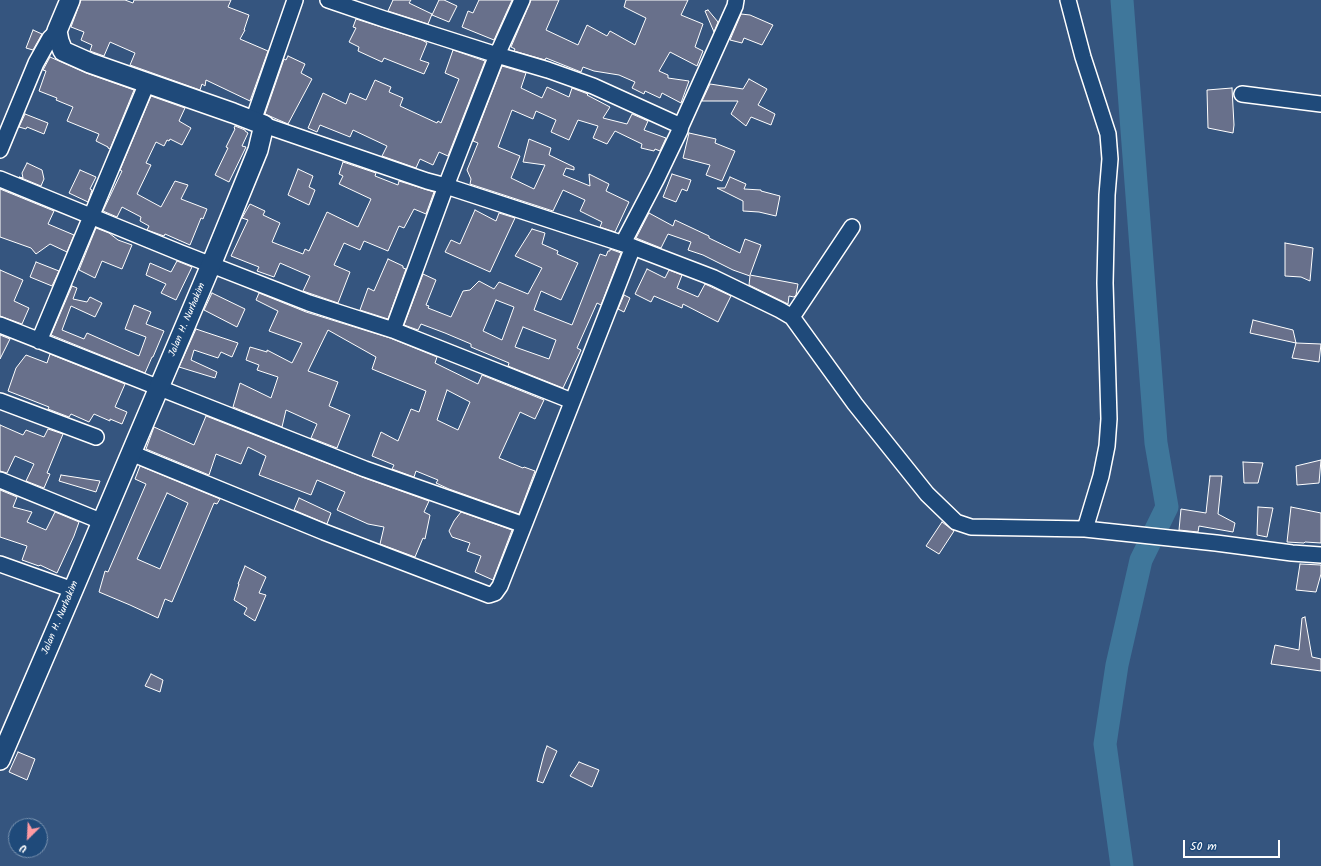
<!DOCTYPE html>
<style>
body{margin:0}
#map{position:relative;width:1321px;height:866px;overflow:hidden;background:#35557f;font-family:Kalam,sans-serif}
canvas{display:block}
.north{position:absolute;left:8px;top:818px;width:40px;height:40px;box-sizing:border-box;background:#1f4a7a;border:1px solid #7992af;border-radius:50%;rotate:204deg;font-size:11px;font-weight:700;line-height:16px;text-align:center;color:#fff}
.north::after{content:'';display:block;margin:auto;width:14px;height:18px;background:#ff9aa2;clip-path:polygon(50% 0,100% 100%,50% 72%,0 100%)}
.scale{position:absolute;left:1183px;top:840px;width:97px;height:18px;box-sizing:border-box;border:2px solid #fff;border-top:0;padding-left:5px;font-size:12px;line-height:14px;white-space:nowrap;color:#fff;-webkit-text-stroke:3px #1f4a7a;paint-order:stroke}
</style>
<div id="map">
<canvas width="1321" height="866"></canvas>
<div class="north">U</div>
<div class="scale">50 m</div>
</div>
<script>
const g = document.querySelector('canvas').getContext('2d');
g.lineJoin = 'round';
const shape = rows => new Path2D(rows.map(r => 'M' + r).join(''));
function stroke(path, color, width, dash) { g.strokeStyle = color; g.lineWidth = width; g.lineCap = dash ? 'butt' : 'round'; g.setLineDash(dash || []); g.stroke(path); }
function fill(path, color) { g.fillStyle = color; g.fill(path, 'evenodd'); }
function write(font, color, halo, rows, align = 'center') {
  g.font = font + ' Kalam,sans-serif'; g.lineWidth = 4; g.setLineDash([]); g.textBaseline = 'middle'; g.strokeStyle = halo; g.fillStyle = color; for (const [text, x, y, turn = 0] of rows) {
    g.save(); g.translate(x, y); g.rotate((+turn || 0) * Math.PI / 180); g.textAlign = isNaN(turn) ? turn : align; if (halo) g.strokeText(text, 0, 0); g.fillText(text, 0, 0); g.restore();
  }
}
stroke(shape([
 [1122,866,1105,744,1117,665,1141,560,1167,507,1156,443,1122,0]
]), '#3f779b', 23);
const building = shape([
 [81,0,125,0,133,3,134,0,231,0,228,7,249,15,244,30,245,30,240,39,268,51,250,101,206,80,205,86,202,84,200,90,130,65,135,53,110,42,104,56,90,51,92,45,81,40,84,32,71,27,81,0],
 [393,0,411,0,409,3,432,14,428,24,388,11,393,0],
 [439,0,444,0,457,6,449,22,432,15,439,0],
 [479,0,512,0,494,40,462,27,468,11,473,13,479,0],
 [531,0,559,0,546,30,578,45,587,25,607,36,610,31,635,45,646,18,624,7,626,0,688,0,681,15,703,24,695,47,703,51,697,66,670,52,659,71,668,75,668,78,689,81,681,103,662,93,660,98,645,91,644,94,632,88,635,82,619,75,594,71,583,67,581,72,546,58,545,60,514,51,515,49,511,47,531,0],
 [708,10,718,22,714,32,705,11,708,10],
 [741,14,750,15,773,25,762,45,744,38,742,43,730,40,741,14],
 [356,19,422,40,427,43,420,60,429,63,424,74,384,58,382,62,358,51,359,47,349,42,356,28,353,27,356,19],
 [33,30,42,34,33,50,26,48,33,30],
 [453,50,485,61,448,156,439,152,433,165,420,159,416,168,382,156,387,146,353,130,350,137,320,125,317,132,308,128,323,93,346,104,350,93,366,100,375,80,391,87,389,92,403,98,400,106,437,123,438,121,441,123,459,79,445,73,453,50],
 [288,56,305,64,301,73,312,79,288,124,265,114,284,59,286,60,288,56],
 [50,57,86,73,134,90,110,149,108,148,108,147,96,141,99,134,67,121,73,107,56,100,57,98,39,91,46,71,43,70,50,57],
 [502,66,526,73,521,88,542,98,547,87,569,97,572,88,588,94,587,95,610,107,603,118,627,124,632,114,648,121,644,130,666,138,660,151,655,149,654,151,641,148,642,144,615,131,607,144,593,138,598,126,578,120,569,140,551,132,556,120,536,111,533,119,512,110,498,147,520,156,511,178,534,189,545,165,523,162,529,139,551,148,549,155,574,167,574,170,566,168,563,175,590,186,589,174,609,184,606,191,629,202,615,232,600,227,602,222,580,211,585,200,563,190,553,211,470,184,471,179,467,170,478,143,473,141,502,66],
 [749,79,767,89,758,105,775,114,771,125,751,117,746,126,731,114,738,101,702,101,710,84,743,89,749,79],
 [1232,88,1234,125,1233,133,1208,128,1207,90,1232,88],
 [151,96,185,108,179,121,191,128,182,145,170,139,169,141,167,140,164,146,156,142,146,163,151,165,137,194,161,207,175,181,188,185,181,199,207,209,203,219,201,218,190,245,165,234,164,236,147,230,149,226,140,221,141,217,122,207,117,217,103,211,122,171,120,170,151,96],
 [25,114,48,123,44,134,27,127,26,129,19,127,25,114],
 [235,126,245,130,245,131,248,133,242,146,246,147,229,182,215,175,228,148,226,147,235,129,234,128,235,126],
 [689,133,716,139,715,143,735,151,722,181,706,175,710,165,683,158,689,133],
 [343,162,376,173,375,176,398,185,399,181,434,192,426,214,414,209,404,228,399,226,388,251,364,241,360,250,344,243,334,265,350,272,338,303,303,291,310,276,280,263,274,277,257,271,259,267,231,256,248,220,242,218,250,204,265,211,263,215,280,223,272,242,303,254,305,249,309,251,327,212,358,227,371,199,339,184,343,176,339,174,343,162],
 [27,163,42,170,44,179,41,186,19,177,23,178,22,173,27,163],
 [298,169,313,176,309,187,315,190,309,205,288,195,298,169],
 [80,170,96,177,90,189,92,190,88,202,69,193,80,170],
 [672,174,691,180,687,191,682,189,676,202,663,197,672,174],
 [730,177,746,184,744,189,761,190,761,191,780,196,776,216,759,212,743,211,743,201,717,188,725,188,730,177],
 [0,189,54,211,48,224,74,235,67,252,50,244,36,254,31,248,0,237,0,189],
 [475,210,496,221,499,213,515,218,490,272,445,252,451,240,460,244,475,210],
 [649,213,673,226,675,220,709,236,709,238,740,253,745,239,761,245,750,275,798,284,796,295,794,297,789,296,788,304,749,285,750,276,733,270,703,255,688,250,691,242,668,234,661,248,636,238,649,213],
 [96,228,109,233,118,240,132,245,122,269,102,261,95,278,79,270,96,228],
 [532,229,545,233,542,244,558,251,557,254,578,263,561,300,541,291,534,310,572,325,600,254,606,256,608,251,610,251,610,249,621,253,601,305,597,303,577,348,581,350,563,388,508,366,509,363,471,347,471,344,445,333,421,324,418,330,404,325,423,274,436,280,426,305,429,306,428,308,451,317,463,291,470,290,479,281,494,289,499,282,528,294,542,268,515,256,532,229],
 [496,300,514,307,502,340,483,331,496,300],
 [523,327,556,340,549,359,515,347,523,327],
 [1285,243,1313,248,1310,281,1301,277,1285,276,1285,243],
 [388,259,403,266,403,268,406,269,388,319,360,310,368,288,374,291,388,259],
 [177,261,192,267,176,300,161,293,166,284,146,275,150,263,171,272,177,261],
 [36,262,59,271,52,286,30,277,36,262],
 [647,269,665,278,669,270,682,275,677,288,698,297,705,284,731,296,718,322,683,304,682,308,654,296,651,302,635,294,647,269],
 [0,270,23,280,14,301,29,308,22,324,0,316,0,270],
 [72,286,77,288,73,299,87,302,90,297,102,303,95,317,71,306,62,330,84,339,87,333,139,356,146,337,125,329,134,305,151,312,146,324,164,331,153,357,152,357,145,373,51,335,72,286],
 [212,293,245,309,237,327,204,310,212,293],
 [259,293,306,312,390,338,437,357,435,363,478,384,482,375,544,400,535,419,520,412,499,458,523,468,524,467,535,471,519,514,449,489,436,483,438,480,416,471,414,477,392,469,394,465,372,456,381,432,398,441,411,409,419,412,426,391,372,369,376,357,328,330,308,371,338,382,329,406,350,415,337,448,311,438,317,424,286,410,282,427,233,407,240,383,271,398,278,377,257,370,259,365,246,360,250,347,267,352,267,350,292,363,302,343,269,331,278,311,256,300,259,293],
 [447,390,470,402,458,430,437,420,447,390],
 [624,295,630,298,624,312,618,309,624,295],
 [1253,320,1293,330,1296,343,1250,333,1253,320],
 [196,329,238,343,232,357,221,352,218,358,194,350,191,360,217,372,215,378,179,367,196,329],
 [0,335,10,339,0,359,0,335],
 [1296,343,1321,344,1319,362,1292,358,1296,343],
 [50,354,125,384,115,407,127,412,122,424,110,419,110,421,94,414,89,422,71,414,69,417,48,409,49,407,8,391,16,368,26,355,47,363,50,354],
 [206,416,362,477,429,501,424,512,430,515,425,539,423,538,415,557,380,544,384,527,368,524,337,510,345,492,317,480,311,495,259,475,266,456,248,447,241,464,216,454,209,475,146,449,154,427,194,445,206,416],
 [0,425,23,435,26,430,44,437,48,429,63,434,47,473,50,474,44,488,26,481,34,464,15,456,7,473,0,471,0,425],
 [1321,460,1319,483,1297,485,1296,466,1321,460],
 [1243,462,1263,463,1258,483,1244,483,1243,462],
 [140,466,220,499,217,504,214,503,172,602,165,599,158,618,130,605,99,592,105,571,108,572,146,484,135,479,140,466],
 [167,493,188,503,160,569,137,559,167,493],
 [61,475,100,481,96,492,59,481,61,475],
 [1210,476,1222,476,1218,514,1235,523,1233,532,1199,526,1198,532,1179,530,1181,509,1206,513,1210,476],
 [0,490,17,497,13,507,32,512,27,522,46,530,55,512,79,522,74,536,57,573,40,565,39,566,22,560,27,546,0,537,0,490],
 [299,498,331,513,327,524,294,510,299,498],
 [1258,507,1273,508,1267,537,1257,535,1258,507],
 [1291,507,1321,513,1321,543,1305,542,1304,543,1287,542,1291,507],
 [461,512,512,530,493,580,475,572,481,556,467,551,470,543,452,537,449,531,454,521,461,512],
 [942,522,954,531,939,554,926,546,942,522],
 [1300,564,1321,565,1321,574,1316,592,1296,590,1300,564],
 [245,566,266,577,259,593,266,595,255,621,244,614,247,608,234,600,239,584,238,584,245,566],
 [1305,617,1312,657,1321,659,1321,671,1271,664,1275,645,1299,650,1302,618,1305,617],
 [151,674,163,680,160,692,145,686,151,674],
 [547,746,557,751,543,783,537,781,544,754,547,746],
 [18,752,35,759,27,780,9,772,18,752],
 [579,762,599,770,592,787,570,776,579,762]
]);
fill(building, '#68708b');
stroke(building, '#fff', 1);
const minor = shape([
 [522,0,497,55,548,70,593,86,681,126,680,130,657,178,623,243],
 [1068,0,1083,57,1108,134,1110,159,1107,195,1105,283,1109,419,1107,446,1101,476,1085,529],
 [1242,94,1321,104],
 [253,121,295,0],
 [264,125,427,181,446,186,497,55,384,19,328,0],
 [681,126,735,6,736,0],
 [0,150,36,63,50,38,57,31],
 [0,179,181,253,309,303,393,330,446,186,633,247,714,278,780,310,792,317],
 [852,227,792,317,855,404,927,494,956,522,971,527,1085,529,1216,543,1292,553,1321,555],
 [0,325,365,469,524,525,633,247],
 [393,330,572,401],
 [39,341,147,83],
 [0,401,96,437],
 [131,453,324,532,489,595,495,593,500,586,524,525],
 [0,480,103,522],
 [0,564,73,590]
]);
const major = shape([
 [0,760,73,590,211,265,258,150,264,125,233,113,90,63,63,51,59,41,57,31,70,0]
]);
stroke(minor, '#fff', 18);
stroke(major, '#fff', 22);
stroke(minor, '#1f4a7a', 15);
stroke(major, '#1f4a7a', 19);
write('10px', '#fff', '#1f4a7a', [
 ["Jalan H. Nurhakim",188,320,-67],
 ["Jalan H. Nurhakim",61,618,-67]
]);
</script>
